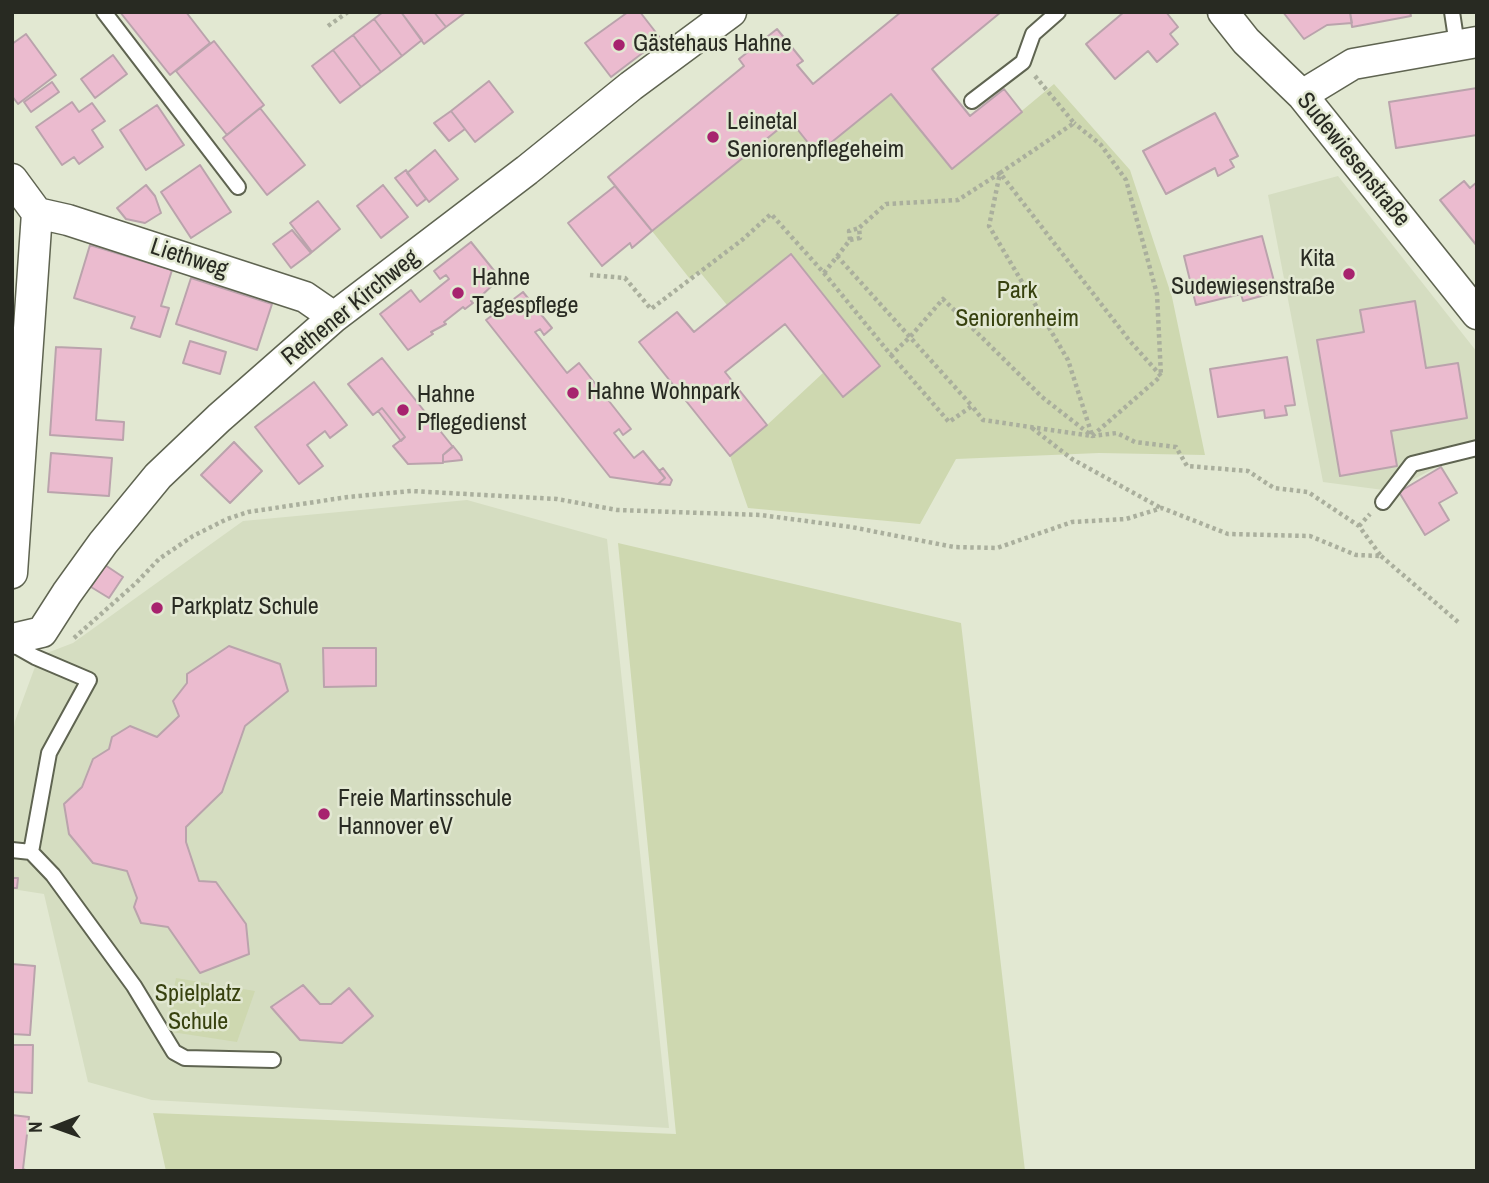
<!DOCTYPE html>
<meta charset="utf-8">
<style>
body{margin:0}
#map{position:relative;width:1489px;height:1183px;overflow:hidden;background:#e2e8d2;font-family:"Archivo Narrow",sans-serif}
canvas{display:block}
.frame{position:absolute;inset:0;border:14px solid #282a22;pointer-events:none}
.north{position:absolute;left:21px;top:1092px;width:70px;height:70px;-webkit-text-stroke:5px #e2e8d2;paint-order:stroke;rotate:269deg;font-size:19px;font-weight:700;line-height:28px;text-align:center;color:#282a22}
.north::after{content:'';display:block;margin:auto;width:24px;height:32px;background:#282a22;clip-path:polygon(50% 0,100% 100%,50% 72%,0 100%)}
</style>
<div id="map">
<canvas width="1489" height="1183"></canvas>
<div class="frame"></div>
<div class="north">N</div>
</div>
<script>
const g = document.querySelector('canvas').getContext('2d');
g.lineJoin = 'round';
function fill(path, color) { g.fillStyle = color; g.fill(path, 'evenodd'); }
const shape = rows => new Path2D(rows.map(r => 'M' + r).join(''));
function stroke(path, color, width, dash) { g.strokeStyle = color; g.lineWidth = width; g.lineCap = dash ? 'butt' : 'round'; g.setLineDash(dash || []); g.stroke(path); }
function write(font, color, halo, rows, align = 'center') {
  g.font = font + ' "Archivo Narrow",sans-serif'; g.lineWidth = 5; g.setLineDash([]); g.textBaseline = 'middle'; g.strokeStyle = halo; g.fillStyle = color; for (const [text, x, y, turn = 0] of rows) {
    g.save(); g.translate(x, y); g.rotate((+turn || 0) * Math.PI / 180); g.textAlign = isNaN(turn) ? turn : align; if (halo) g.strokeText(text, 0, 0); g.fillText(text, 0, 0); g.restore();
  }
}
fill(shape([
 [1338,176,1477,352,1477,446,1391,491,1323,482,1268,195],
 [467,500,607,539,669,1128,152,1100,88,1082,44,894,12,889,12,740,15,721,39,656,73,643,243,521]
]), '#d5ddc1');
fill(shape([
 [1054,84,1130,170,1172,297,1205,455,1099,453,956,459,920,524,748,508,730,456,767,425,823,373,843,396,880,366,791,255,727,305,699,271,690,279,652,231,790,120,891,94,952,169],
 [618,543,961,623,1025,1171,166,1171,153,1113,676,1134],
 [176,978,255,991,237,1042,165,1031]
]), '#ced8b0');
const building = shape([
 [120,12,186,12,210,43,170,75,120,12],
 [383,12,401,12,422,40,402,56,374,19,383,12],
 [401,12,434,12,446,27,424,44,401,12],
 [434,12,466,12,446,27,434,12],
 [628,12,640,12,661,39,611,77,585,43,628,12],
 [901,12,1001,12,932,69,970,116,1004,89,1022,112,952,169,891,94,817,154,790,120,652,231,608,177,744,66,739,59,777,29,803,61,797,65,813,84,901,12],
 [1124,12,1166,12,1178,27,1170,34,1178,44,1157,62,1148,51,1115,79,1086,44,1124,12],
 [1283,12,1350,12,1352,23,1327,25,1304,39,1283,12],
 [1350,12,1410,12,1411,16,1352,27,1350,12],
 [374,19,402,56,381,72,353,35,374,19],
 [26,34,56,75,18,104,12,96,12,44,26,34],
 [353,35,381,72,361,87,333,50,353,35],
 [214,41,264,105,227,135,176,71,214,41],
 [333,50,361,87,340,103,312,66,333,50],
 [113,55,127,74,95,98,81,79,113,55],
 [489,81,513,112,475,142,451,111,489,81],
 [52,82,59,92,31,112,24,102,52,82],
 [1477,88,1477,135,1396,148,1389,102,1477,88],
 [72,102,79,112,92,103,105,121,92,130,103,147,79,164,74,157,62,165,36,127,72,102],
 [157,105,184,145,146,170,120,130,157,105],
 [260,108,305,165,267,195,223,138,260,108],
 [451,111,465,129,449,141,434,123,451,111],
 [1215,113,1238,156,1230,160,1234,167,1218,176,1215,168,1166,194,1143,151,1215,113],
 [435,150,458,179,429,202,407,173,435,150],
 [200,165,231,212,191,238,161,192,200,165],
 [406,170,426,199,417,206,395,178,406,170],
 [1464,181,1470,188,1477,182,1477,246,1440,200,1464,181],
 [146,185,155,196,161,213,145,223,126,219,117,208,146,185],
 [383,185,408,217,381,238,357,206,383,185],
 [615,186,652,231,632,248,630,243,602,266,568,223,615,186],
 [318,201,340,229,312,252,290,223,318,201],
 [292,230,311,253,291,268,273,244,292,230],
 [1262,236,1275,285,1267,287,1269,294,1243,301,1241,294,1196,305,1184,256,1262,236],
 [471,242,500,278,479,298,476,296,471,301,473,303,465,309,463,307,444,322,446,324,431,332,433,334,408,350,380,314,411,290,420,302,449,279,446,275,440,279,434,271,471,242],
 [90,245,172,270,161,306,169,308,160,337,131,328,135,317,74,298,90,245],
 [791,254,880,366,843,397,785,324,725,372,767,425,730,456,639,342,677,312,694,332,791,254],
 [191,278,272,304,257,350,176,324,191,278],
 [523,292,552,328,544,335,540,329,535,332,567,373,579,363,631,429,623,435,619,429,614,433,634,458,643,451,665,478,658,484,610,477,486,320,523,292],
 [1415,301,1426,368,1458,363,1467,418,1391,431,1397,466,1340,476,1317,340,1364,332,1360,310,1415,301],
 [190,341,226,352,220,374,183,363,190,341],
 [56,347,101,349,96,420,124,422,123,440,50,435,56,347],
 [1287,357,1295,405,1285,406,1287,415,1265,418,1264,410,1218,417,1210,369,1287,357],
 [382,358,453,447,443,455,443,463,408,464,393,446,405,437,382,408,373,415,348,384,382,358],
 [314,382,347,425,330,438,325,431,307,445,323,466,299,484,255,427,314,382],
 [382,408,405,437,401,441,378,411,382,408],
 [234,442,262,471,230,503,201,475,234,442],
 [453,446,461,456,462,460,443,462,443,455,453,446],
 [51,453,112,458,109,496,48,492,51,453],
 [1441,467,1457,493,1439,503,1449,520,1425,535,1399,492,1441,467],
 [663,468,672,480,670,485,658,484,665,478,659,471,663,468],
 [105,565,123,577,109,598,91,587,105,565],
 [229,646,280,664,288,691,245,726,222,792,186,827,186,842,199,881,216,882,246,924,249,954,200,973,168,927,141,923,134,907,137,898,127,871,93,863,69,834,64,804,82,787,93,759,109,749,112,737,130,726,157,737,179,716,173,701,187,683,187,674,229,646],
 [323,648,376,648,376,686,324,687,323,648],
 [12,878,18,878,17,888,12,888,12,878],
 [12,964,35,966,30,1035,12,1034,12,964],
 [303,985,320,1004,331,1004,349,988,373,1016,342,1043,300,1040,271,1007,303,985],
 [12,1045,33,1045,32,1093,12,1092,12,1045],
 [12,1115,29,1117,23,1169,28,1171,12,1171,12,1115]
]);
fill(building, '#ebbbcf');
stroke(building, '#baa3ac', 2);
const lane = shape([
 [104,12,238,187],
 [1452,12,1457,45],
 [972,101,1023,62,1033,34,1058,12],
 [1383,502,1412,464,1477,448],
 [12,644,35,657,89,680,49,753,31,852,12,850],
 [31,852,53,875,134,986,174,1052,185,1058,273,1060]
]);
const street = shape([
 [1223,12,1246,41,1302,95,1477,314],
 [1302,95,1353,64,1477,42],
 [12,179,37,213,12,573],
 [37,213,68,220,305,297,334,317],
 [12,639,42,632,67,593,103,543,158,476,219,418,334,317,527,170,631,86,731,12]
]);
stroke(lane, '#5f6451', 18);
stroke(street, '#5f6451', 33);
stroke(shape([
 [328,26,348,12],
 [1035,76,1074,123,1000,173,1129,340,1161,376,1157,294,1126,180,1101,145,1074,123],
 [850,240,849,231,859,228],
 [837,256,972,406],
 [824,273,850,240,860,238,859,228,886,204,958,200,1000,173,989,226,1068,360,1092,435],
 [891,355,949,422,972,406,983,420,1092,436,1161,376],
 [1032,428,1072,459,1161,508],
 [1359,526,1370,514],
 [1381,556,1458,622],
 [74,638,136,583,159,559,193,536,227,519,248,512,348,497,411,491,557,499,617,510,761,515,851,527,954,547,997,548,1072,522,1126,519,1162,508,1228,534,1310,536,1356,555,1381,556,1359,526,1308,492,1274,488,1248,471,1187,466,1176,447,1135,442,1117,433,1092,436,1042,397,943,299,910,337,891,355,824,273,771,214,742,240,651,309,625,278,590,275]
]), '#aaaf9d', 4.5, [3.5, 3.5]);
stroke(lane, '#fff', 14);
stroke(street, '#fff', 30);
for (const [x, y, r, color] of [
 [619,45,7,"#a7226e"],
 [713,137,7,"#a7226e"],
 [1349,274,7,"#a7226e"],
 [458,293,7,"#a7226e"],
 [573,393,7,"#a7226e"],
 [403,410,7,"#a7226e"],
 [157,608,7,"#a7226e"],
 [324,814,7,"#a7226e"]
]) { const dot = new Path2D(); dot.arc(x, y, r, 0, 2 * Math.PI); g.fillStyle = color; g.fill(dot); stroke(dot, '#e2e8d2', 2.5); }
write('24px', '#282a22', '#e2e8d2', [
 ["Gästehaus Hahne",633,45],
 ["Leinetal",727,123],
 ["Seniorenpflegeheim",727,151],
 ["Kita",1335,260,"right"],
 ["Sudewiesenstraße",1335,288,"right"],
 ["Hahne",472,279],
 ["Tagespflege",472,307],
 ["Hahne Wohnpark",587,393],
 ["Hahne",417,396],
 ["Pflegedienst",417,424],
 ["Parkplatz Schule",171,608],
 ["Freie Martinsschule",338,800],
 ["Hannover eV",338,828]
], 'left');
write('24px', '#282a22', '#e2e8d2', [
 ["Sudewiesenstraße",1353,160,51],
 ["Liethweg",189,259,18],
 ["Rethener Kirchweg",351,308,-39]
]);
write('24px', '#37410e', '#e2e8d2', [
 ["Park",1017,292],
 ["Seniorenheim",1017,320],
 ["Spielplatz",198,995],
 ["Schule",198,1023]
]);
</script>
